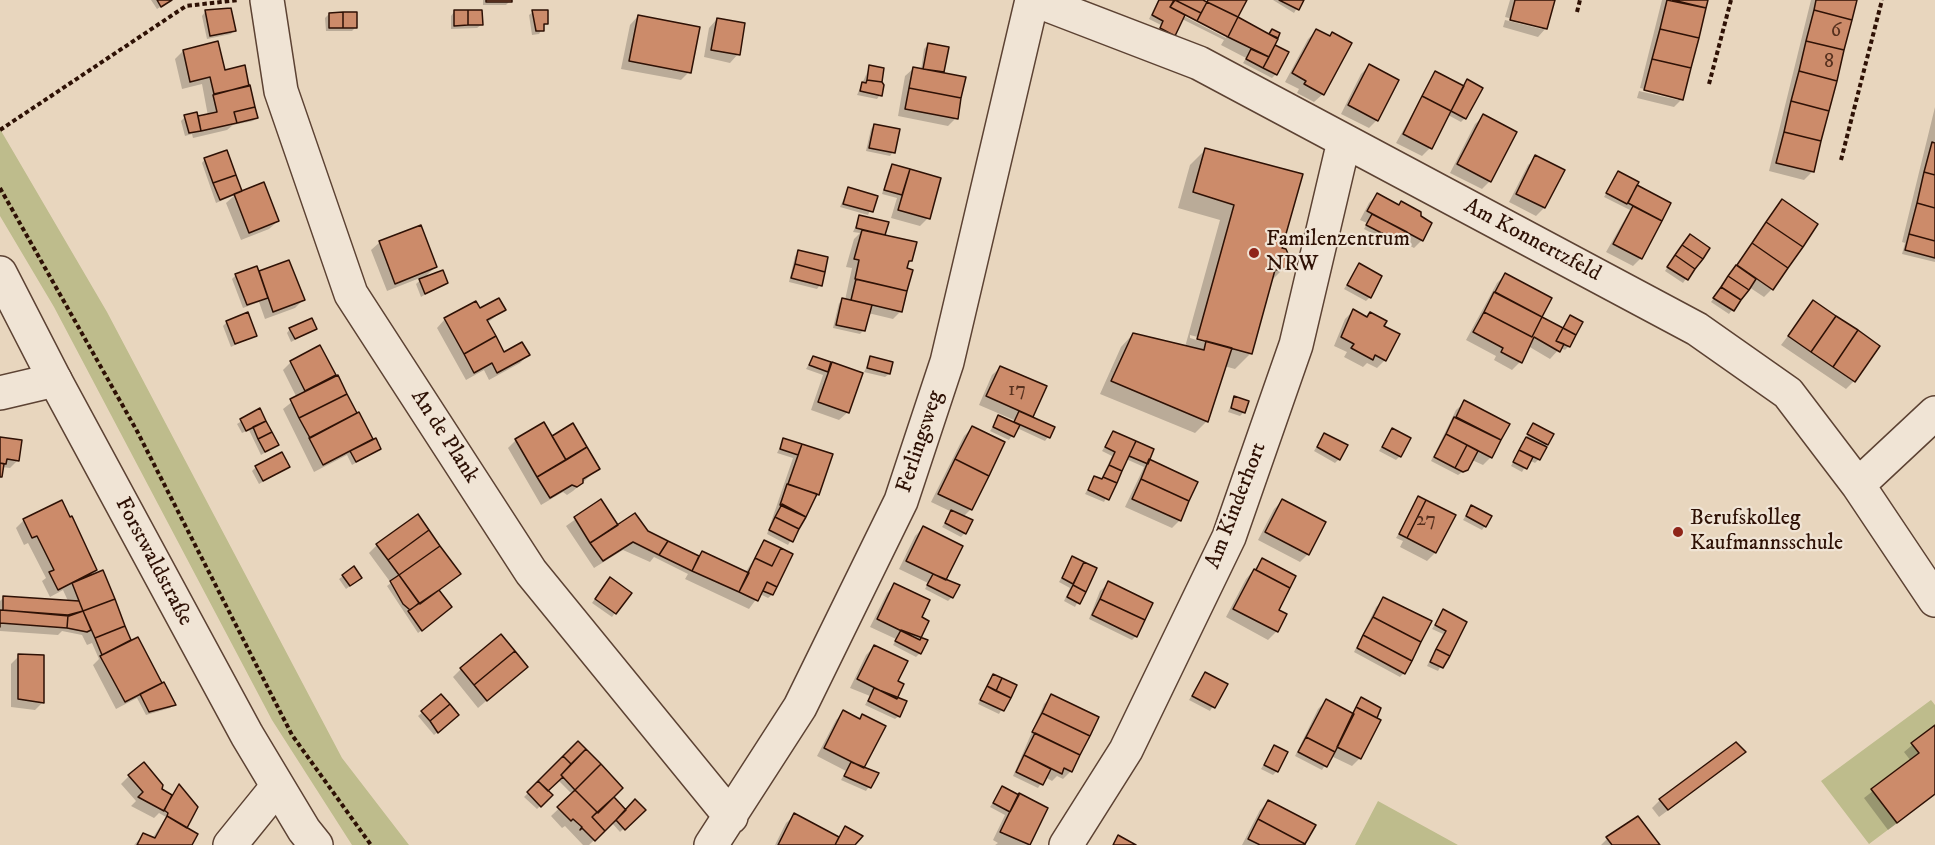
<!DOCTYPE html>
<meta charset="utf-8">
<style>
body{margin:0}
canvas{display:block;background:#e8d6be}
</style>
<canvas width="1935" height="845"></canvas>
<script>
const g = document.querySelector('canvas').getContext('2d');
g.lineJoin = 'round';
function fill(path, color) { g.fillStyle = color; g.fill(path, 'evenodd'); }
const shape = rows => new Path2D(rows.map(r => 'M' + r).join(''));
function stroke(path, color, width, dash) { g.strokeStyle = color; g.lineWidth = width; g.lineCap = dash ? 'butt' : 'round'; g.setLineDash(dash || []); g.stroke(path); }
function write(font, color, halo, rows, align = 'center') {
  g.font = font + ' "IM FELL DW Pica",serif'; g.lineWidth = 4.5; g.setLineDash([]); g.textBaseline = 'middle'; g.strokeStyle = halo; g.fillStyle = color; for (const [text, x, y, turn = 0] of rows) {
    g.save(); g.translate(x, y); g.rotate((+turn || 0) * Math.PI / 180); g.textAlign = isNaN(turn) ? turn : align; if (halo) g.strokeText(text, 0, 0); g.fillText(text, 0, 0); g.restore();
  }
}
fill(shape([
 [0,129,107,312,342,758,409,845,352,845,272,720,54,307,0,216],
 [1931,700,1935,705,1935,725,1912,743,1919,753,1871,789,1897,823,1869,844,1821,781],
 [1378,801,1458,845,1355,845]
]), '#bebc8c');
fill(shape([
 [151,0,171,0,157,9],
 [483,0,510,0,510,1,506,5,483,5],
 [1158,0,1200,0,1206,3,1207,0,1245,0,1236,18,1268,35,1272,31,1278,34,1270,51,1276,74,1272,78,1243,63,1246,58,1221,45,1224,40,1182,19,1170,39,1157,32,1161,25,1149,19],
 [1179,11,1226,34,1226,38,1178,13],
 [1273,0,1302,0,1294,13],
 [1510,0,1553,0,1546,28,1538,37,1503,27,1505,20,1542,29,1542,26,1505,17],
 [1662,0,1707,0,1682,99,1674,107,1637,98,1639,91,1678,100,1678,97,1640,88],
 [1811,0,1855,0,1812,172,1804,180,1769,171],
 [230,9,234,30,231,34,207,39,202,16,205,12],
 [454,12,481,25,477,28,451,29,451,16],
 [533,12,546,23,539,34,532,35,529,15],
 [329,14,356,27,352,31,326,31,325,18],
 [638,16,689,72,681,80,621,69,630,25],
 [717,19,738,54,730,63,704,57,709,28],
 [1317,30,1329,37,1323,94,1314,102,1297,93,1299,89,1285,82,1308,39],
 [928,45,943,72,941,73,956,118,948,126,898,116,905,76,914,68,921,70,924,49],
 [183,51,224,72,256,118,253,121,233,125,227,130,193,138,192,134,185,136,181,121,185,117,197,119,208,116,202,84,182,89,175,59],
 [870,66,880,95,877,99,857,95],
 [1369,66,1377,120,1369,128,1341,114,1361,74],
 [1435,73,1462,87,1467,81,1465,118,1461,122,1448,115,1430,148,1422,156,1396,143],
 [1935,107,1935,262,1902,254,1905,243,1902,242],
 [1484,116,1490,181,1482,189,1450,173,1475,124],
 [875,125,893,152,890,156,866,151,871,129],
 [1206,149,1280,249,1284,268,1271,281,1251,353,1235,369,1224,366,1207,421,1195,433,1100,394,1121,347,1133,334,1185,347,1220,220,1178,208,1190,165],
 [1190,335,1209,340,1207,343,1190,338],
 [1536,157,1563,170,1544,208,1536,216,1509,202,1528,165],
 [205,159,236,195,278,221,269,229,241,240,226,203,235,195,216,203,202,163],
 [892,166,939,179,928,218,920,226,891,218,897,198,882,194,889,170],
 [1618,173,1635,186,1669,204,1641,258,1633,266,1606,252,1630,210,1604,197],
 [848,189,876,197,868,215,840,207],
 [1377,195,1422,240,1414,248,1401,241,1396,246,1364,229,1367,223,1360,220,1369,203],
 [1782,201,1816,224,1772,289,1764,297,1749,287,1729,314,1711,302],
 [860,217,887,223,883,236,911,260,906,265,901,311,893,319,868,313,864,330,860,334,833,328,839,303,845,300,852,268,846,267,854,239,860,233,853,232],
 [420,227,435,267,422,280,446,282,421,297,416,284,425,276,387,291,371,250,380,242],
 [1686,239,1708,248,1683,283,1665,271],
 [799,252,820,285,817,289,789,282,795,256],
 [1359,265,1370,297,1366,301,1344,289],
 [260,272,303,300,295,308,265,319,259,302,243,308,232,279,236,275],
 [1505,275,1550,299,1540,318,1562,329,1570,317,1569,346,1565,350,1560,348,1550,359,1528,346,1520,362,1512,370,1494,360,1496,356,1466,340,1497,283],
 [1814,302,1854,381,1846,389,1781,345],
 [476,303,480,310,504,310,487,323,504,354,528,355,520,363,489,380,484,370,466,380,437,328,445,319],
 [1353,311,1382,326,1385,360,1377,368,1367,363,1363,367,1344,357,1347,352,1334,346,1345,319],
 [227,322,255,335,231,347,223,326],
 [290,329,315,329,291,342,287,333],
 [320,347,371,439,366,443,380,449,352,465,347,455,314,472,283,409,297,398,283,370,291,362],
 [813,357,832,364,848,412,839,420,811,410,823,375,806,369],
 [871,358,889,374,885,377,864,372],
 [1001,367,1031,418,1048,437,1045,441,1017,428,1009,440,990,431,999,417,1012,423,1014,420,979,405,992,375],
 [1235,397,1244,412,1240,416,1228,412],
 [1465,402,1508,425,1491,457,1483,465,1472,460,1467,469,1458,475,1431,461,1456,410],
 [259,410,277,445,261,455,249,430,242,433,237,424],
 [1533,425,1547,444,1539,459,1535,463,1529,460,1522,472,1511,466],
 [972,428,971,509,963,517,965,533,961,537,942,527,952,512,931,502,964,436],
 [1392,430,1400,456,1396,460,1379,451],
 [1113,433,1148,460,1180,520,1172,528,1125,507,1144,467,1126,459,1104,502,1085,494,1094,478,1100,481,1112,456,1102,451],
 [1324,434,1339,459,1335,463,1314,451],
 [0,439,18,460,10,468,2,467,0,477],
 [784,439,831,455,818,494,788,545,767,534,793,458,777,453],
 [516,440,598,469,573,491,567,495,563,492,541,505,508,448],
 [256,467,288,467,259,484,252,471],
 [1419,498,1454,516,1435,553,1427,561,1400,547,1403,541,1396,538],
 [601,501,618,527,647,533,698,557,702,552,745,573,765,542,772,595,768,598,760,594,749,609,685,579,688,574,654,557,650,562,623,550,594,568,566,526],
 [1282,501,1308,554,1300,562,1258,540,1274,509],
 [61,502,95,570,86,579,102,572,130,642,174,705,170,708,146,715,137,698,116,709,93,665,99,659,92,643,87,645,82,635,62,631,58,635,0,631,0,601,4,597,68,601,63,590,50,597,42,581,46,578,28,543,24,545,16,528,24,520],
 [1471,507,1485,526,1482,530,1463,520],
 [923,528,952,597,948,601,925,589,928,583,899,569,915,536],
 [377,545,459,574,439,591,447,611,418,633,387,586,391,583,369,553],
 [1073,558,1095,569,1075,607,1064,601,1070,588,1059,582],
 [1262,560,1294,577,1277,610,1285,615,1276,632,1268,640,1226,617,1246,579],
 [343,576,357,581,346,589,339,579],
 [606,583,615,613,612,617,592,603],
 [1109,583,1136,636,1132,640,1089,619,1100,591],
 [895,585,920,618,920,653,916,657,893,645,896,639,870,627,887,593],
 [1384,599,1404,673,1400,677,1354,652,1376,607],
 [1444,611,1465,622,1438,671,1427,666,1443,634,1432,629],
 [874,647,896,682,899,716,895,719,865,705,870,696,850,688,866,655],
 [19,656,43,702,35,710,11,707,11,664],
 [526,667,478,708,453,677,461,669],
 [1205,674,1226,684,1210,711,1189,700],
 [993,676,1015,686,999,714,978,704],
 [441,696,454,719,434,735,418,716],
 [1052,696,1071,771,1063,779,1057,776,1052,781,1045,777,1038,788,1013,776,1044,704],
 [1361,699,1360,758,1352,766,1331,756,1322,770,1295,756,1318,709,1326,701,1351,714],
 [844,712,859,720,863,716,863,768,877,774,866,791,841,780,846,771,817,756,836,720],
 [1935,726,1935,795,1888,830,1864,798,1911,761,1904,752],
 [578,743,600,765,605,803,625,811,644,810,620,832,612,823,589,845,583,845,565,826,562,828,551,816,573,795,558,780,546,791,551,795,537,809,524,797],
 [1736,744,1744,752,1736,760,1659,817,1652,808,1660,800],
 [1274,747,1277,771,1273,775,1261,769],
 [129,776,172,796,178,786,190,845,134,845,143,835,152,839,166,817,159,813,154,818,131,806,136,801,121,784],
 [1002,788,1046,809,1028,845,995,845,998,843,993,840,1005,815,990,807],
 [1268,802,1303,845,1242,845,1260,810],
 [795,815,838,838,845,828,854,845,775,845,786,823],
 [1607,839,1658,845,1601,845]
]), '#0003');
const building = shape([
 [157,0,172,0,161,7,157,0],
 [486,0,512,0,512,2,486,2,486,0],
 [1159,0,1174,0,1170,7,1185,15,1175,36,1160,28,1163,21,1152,15,1159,0],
 [1175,0,1201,13,1197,21,1170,7,1175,0],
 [1175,0,1203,0,1207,2,1201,13,1175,0],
 [1208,0,1247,0,1238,17,1207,2,1208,0],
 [1279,0,1304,0,1299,10,1279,0],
 [1515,0,1555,0,1547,29,1510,20,1515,0],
 [1667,0,1706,8,1699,38,1660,29,1667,0],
 [1673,0,1708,0,1706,8,1673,0],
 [1816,0,1857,0,1852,20,1814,10,1816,0],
 [1207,2,1238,17,1228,37,1197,21,1207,2],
 [231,8,236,31,210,36,205,10,231,8],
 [454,10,468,10,468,25,454,26,454,10],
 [468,10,482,10,483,25,468,25,468,10],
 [532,10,548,10,548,24,544,24,544,31,536,31,532,10],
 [1814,10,1852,20,1844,50,1806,41,1814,10],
 [343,12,357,12,357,28,343,28,343,12],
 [343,12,343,28,329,28,329,13,343,12],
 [638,15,700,27,691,73,629,61,638,15],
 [1238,17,1278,39,1269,57,1228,37,1238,17],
 [717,18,745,23,740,55,711,50,717,18],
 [1272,29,1280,33,1278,38,1269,34,1272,29],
 [1316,29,1330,36,1332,32,1352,43,1324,95,1304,84,1306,81,1292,73,1316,29],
 [1660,29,1699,38,1691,68,1652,59,1660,29],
 [218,41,225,70,245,65,249,86,214,94,210,77,190,82,183,50,218,41],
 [1806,41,1844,50,1837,81,1799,71,1806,41],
 [928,43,949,47,944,72,923,69,928,43],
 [1275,45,1289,52,1277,75,1263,68,1275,45],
 [1251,49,1269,57,1263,68,1246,59,1251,49],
 [1652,59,1691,68,1683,100,1644,90,1652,59],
 [1369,64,1399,80,1378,121,1348,105,1369,64],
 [869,65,884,68,882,82,867,80,869,65],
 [913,67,966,77,961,98,909,88,913,67],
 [1435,71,1464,86,1451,111,1422,96,1435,71],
 [1799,71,1837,81,1829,111,1791,101,1799,71],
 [1467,79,1483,88,1466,119,1451,111,1467,79],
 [867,80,882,82,884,85,882,96,860,91,862,82,866,83,867,80],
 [250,85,255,107,234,112,237,123,201,131,198,116,217,112,213,95,250,85],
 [909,88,961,98,958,119,905,109,909,88],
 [1422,96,1451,111,1432,149,1403,134,1422,96],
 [1791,101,1829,111,1821,141,1784,132,1791,101],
 [255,107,258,118,237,123,234,112,255,107],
 [197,112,201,131,189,133,184,115,197,112],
 [1483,114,1517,132,1491,182,1457,164,1483,114],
 [874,124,900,129,895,153,869,148,874,124],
 [1784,132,1821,141,1814,172,1776,163,1784,132],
 [1932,142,1935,143,1935,175,1924,172,1932,142],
 [1205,148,1303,174,1282,248,1286,249,1289,256,1285,269,1275,270,1252,354,1197,339,1234,205,1193,192,1205,148],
 [227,150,236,175,213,183,204,158,227,150],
 [1535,155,1565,170,1545,208,1516,194,1535,155],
 [892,164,910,169,902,195,884,190,892,164],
 [910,169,941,178,930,219,898,210,910,169],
 [1618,171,1639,182,1627,204,1606,193,1618,171],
 [1924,172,1935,175,1935,208,1917,203,1924,172],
 [236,175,242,191,220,200,213,183,236,175],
 [264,182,279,221,249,233,234,194,264,182],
 [1637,185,1671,203,1662,221,1628,203,1637,185],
 [848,187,878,196,873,212,843,204,848,187],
 [1377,193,1399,205,1401,201,1421,212,1421,216,1432,223,1423,241,1367,211,1377,193],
 [1782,199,1818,224,1803,247,1766,222,1782,199],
 [1917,203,1935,208,1935,241,1909,234,1917,203],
 [1633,206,1662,221,1642,259,1613,244,1633,206],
 [1372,214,1407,232,1401,243,1366,225,1372,214],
 [859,215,889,222,885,235,856,228,859,215],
 [1766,222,1803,247,1788,268,1752,243,1766,222],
 [421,225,437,267,395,284,379,241,421,225],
 [862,230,917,242,912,261,909,261,907,268,913,270,907,291,855,279,859,260,854,259,862,230],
 [1690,234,1710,248,1703,259,1682,245,1690,234],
 [1909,234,1935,241,1935,258,1905,250,1909,234],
 [1752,243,1788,268,1773,290,1737,265,1752,243],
 [1682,245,1703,259,1695,269,1675,255,1682,245],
 [798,250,828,257,825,272,795,264,798,250],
 [1675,255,1695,269,1688,280,1667,267,1675,255],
 [289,260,305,300,273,312,259,271,289,260],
 [1359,263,1382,276,1371,298,1347,285,1359,263],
 [795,264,825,272,822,286,791,278,795,264],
 [1736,265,1756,279,1749,290,1728,276,1736,265],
 [257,266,268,298,247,305,235,274,257,266],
 [443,270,448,283,425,294,419,279,443,270],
 [1505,273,1552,298,1542,317,1495,292,1505,273],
 [1728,276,1749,290,1741,300,1721,287,1728,276],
 [856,279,907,291,902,312,851,300,856,279],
 [1721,287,1741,300,1734,311,1713,298,1721,287],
 [1494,292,1542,317,1532,337,1484,312,1494,292],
 [499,298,506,310,487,320,496,336,464,354,444,318,476,301,480,308,499,298],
 [842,298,872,305,865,331,836,325,842,298],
 [1813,300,1836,316,1811,352,1788,336,1813,300],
 [1353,309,1367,317,1370,312,1387,321,1384,326,1400,334,1386,361,1375,355,1373,360,1351,348,1354,344,1341,337,1353,309],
 [248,312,257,336,235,344,226,321,248,312],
 [1484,312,1532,337,1542,317,1563,328,1556,341,1564,344,1560,352,1534,337,1522,363,1501,352,1503,348,1473,332,1484,312],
 [1570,315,1583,322,1576,335,1563,328,1570,315],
 [1836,316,1858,330,1833,367,1811,352,1836,316],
 [312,318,317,329,295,339,289,328,312,318],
 [1563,328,1576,335,1570,347,1556,341,1563,328],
 [1858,330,1880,346,1855,382,1833,367,1858,330],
 [1133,333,1204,350,1206,341,1232,348,1208,422,1111,381,1133,333],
 [496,336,504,352,522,342,530,355,497,373,492,363,474,373,464,354,496,336],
 [320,345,336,375,305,391,290,361,320,345],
 [813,356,831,362,828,372,809,365,813,356],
 [870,356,893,362,890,374,867,368,870,356],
 [832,362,863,373,849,413,818,402,832,362],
 [1000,366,1047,386,1033,417,986,396,1000,366],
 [338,375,347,394,299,418,290,399,338,375],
 [347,394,357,413,310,438,299,418,347,394],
 [1234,396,1249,401,1245,413,1231,408,1234,396],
 [1464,400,1510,424,1501,440,1456,417,1464,400],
 [260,408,266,421,246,431,240,419,260,408],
 [1019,411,1055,427,1050,438,1014,422,1019,411],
 [359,412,373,439,323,465,309,438,359,412],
 [998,415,1020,425,1014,437,993,427,998,415],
 [1454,417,1501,440,1492,458,1446,434,1454,417],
 [266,421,272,432,258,439,253,427,266,421],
 [544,422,566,460,537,477,515,439,544,422],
 [573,423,587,447,566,460,552,436,573,423],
 [1533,423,1554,434,1548,445,1527,434,1533,423],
 [972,426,1005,442,989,476,955,459,972,426],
 [1392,428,1411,438,1401,457,1382,447,1392,428],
 [1113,431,1136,441,1122,471,1109,465,1115,452,1105,447,1113,431],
 [272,432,279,445,265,452,258,439,272,432],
 [1324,433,1348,445,1340,460,1317,447,1324,433],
 [1446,434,1467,445,1455,468,1434,457,1446,434],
 [0,437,22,440,19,461,7,459,6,464,0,463,0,437],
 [1526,437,1547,447,1540,460,1519,450,1526,437],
 [376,438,381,449,356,462,350,451,376,438],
 [783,438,802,444,798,455,780,449,783,438],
 [1136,441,1154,449,1148,464,1129,456,1136,441],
 [802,444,833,454,819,495,788,484,802,444],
 [1467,445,1478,451,1468,470,1463,472,1455,468,1467,445],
 [587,447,600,469,583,479,583,483,577,487,572,485,550,498,537,477,587,447],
 [1519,450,1533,457,1527,469,1513,462,1519,450],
 [282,452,290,467,263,481,255,466,282,452],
 [955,459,989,476,972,510,938,494,955,459],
 [1149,459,1198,482,1189,501,1141,479,1149,459],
 [0,463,4,464,2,477,0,477,0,463],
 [1109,465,1122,471,1117,483,1103,477,1109,465],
 [1094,476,1102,479,1103,477,1117,483,1109,500,1088,490,1094,476],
 [1141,479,1189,501,1181,521,1132,499,1141,479],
 [787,484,817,494,806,517,780,505,787,484],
 [1418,496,1426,500,1407,538,1399,534,1418,496],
 [601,499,618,525,590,543,574,517,601,499],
 [1282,499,1326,522,1309,555,1265,532,1282,499],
 [62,500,70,517,72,516,97,570,58,590,49,572,54,570,37,536,32,538,23,519,62,500],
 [1426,500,1456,515,1436,553,1407,538,1426,500],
 [782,504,806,517,799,529,775,517,782,504],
 [1471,505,1492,516,1486,527,1466,516,1471,505],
 [951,510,973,520,966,534,945,523,951,510],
 [635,513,648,531,668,541,659,555,633,542,603,561,590,543,635,513],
 [418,514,429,530,388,560,376,544,418,514],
 [775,517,799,529,793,542,769,530,775,517],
 [923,526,963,546,946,580,906,561,923,526],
 [429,530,440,546,399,575,388,560,429,530],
 [764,540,781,548,772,566,755,558,764,540],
 [668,541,699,556,692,571,659,555,668,541],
 [440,546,461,574,420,604,399,575,440,546],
 [781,548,793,554,777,587,767,582,758,601,739,592,755,558,772,566,781,548],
 [702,551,749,573,739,592,692,571,702,551],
 [1072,556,1084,562,1073,584,1062,578,1072,556],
 [1262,558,1296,576,1290,588,1256,570,1262,558],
 [1084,562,1097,568,1086,592,1073,585,1084,562],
 [354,566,362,578,350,586,342,575,354,566],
 [1254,569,1290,588,1279,610,1287,614,1278,632,1233,609,1254,569],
 [103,570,115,599,83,611,72,583,103,570],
 [933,574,960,585,953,598,927,585,933,574],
 [399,575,419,603,410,610,403,604,390,581,399,575],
 [610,577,632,593,616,614,595,599,610,577],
 [1108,581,1153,603,1145,620,1100,599,1108,581],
 [767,582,777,587,773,595,763,591,767,582],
 [894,583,930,600,922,617,929,621,920,640,877,619,894,583],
 [1073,585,1086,592,1080,604,1067,597,1073,585],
 [439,590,452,607,422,631,408,611,439,590],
 [3,596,79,601,83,611,69,616,3,610,3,596],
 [1383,597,1432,621,1421,642,1373,617,1383,597],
 [115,599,125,626,95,638,83,611,115,599],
 [1100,599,1145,620,1137,637,1092,615,1100,599],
 [1443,609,1467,622,1450,656,1436,649,1446,631,1435,625,1443,609],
 [0,610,68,615,67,628,0,623,0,627,0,610],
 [83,611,91,630,87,632,67,628,68,615,83,611],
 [1373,617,1421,642,1412,661,1363,635,1373,617],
 [125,626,131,640,102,655,95,638,125,626],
 [901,630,928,640,921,654,895,641,901,630],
 [501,634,515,651,474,685,460,668,501,634],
 [1363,635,1412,661,1405,674,1357,648,1363,635],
 [138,637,162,683,125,702,100,656,138,637],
 [874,645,908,661,898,681,904,684,897,699,857,679,874,645],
 [1436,649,1450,656,1443,668,1430,662,1436,649],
 [515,651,528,667,487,701,474,685,515,651],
 [18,654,44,655,44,703,18,699,18,654],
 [1205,672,1228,684,1215,708,1192,696,1205,672],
 [993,674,1002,678,996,691,987,686,993,674],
 [1002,678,1017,685,1011,698,996,691,1002,678],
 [164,682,176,705,149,712,140,694,164,682],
 [987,686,1011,698,1004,711,980,700,987,686],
 [874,688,907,701,900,717,868,701,874,688],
 [441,694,450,704,430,721,421,711,441,694],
 [1051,694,1099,717,1090,736,1042,713,1051,694],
 [1361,697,1381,708,1377,718,1356,707,1361,697],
 [1326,699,1354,714,1335,752,1306,737,1326,699],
 [450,704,459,715,438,733,430,721,450,704],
 [1356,707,1381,720,1361,759,1337,747,1356,707],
 [843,710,860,719,862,714,886,726,864,768,824,748,843,710],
 [1042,713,1090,736,1080,755,1032,732,1042,713],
 [1935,725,1935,794,1897,823,1871,789,1919,753,1911,743,1935,725],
 [1035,733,1080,755,1072,772,1064,768,1062,774,1024,755,1035,733],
 [1306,737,1335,752,1327,767,1298,752,1306,737],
 [578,741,586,749,571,764,563,756,578,741],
 [1736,742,1746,752,1668,810,1659,799,1736,742],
 [1274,745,1288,752,1278,772,1264,765,1274,745],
 [586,749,601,764,575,790,561,775,586,749],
 [1024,755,1051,769,1043,785,1016,772,1024,755],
 [563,756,571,764,561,775,563,777,548,791,538,781,563,756],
 [144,762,163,785,162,789,172,795,164,811,138,797,143,792,128,775,144,762],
 [851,762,879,773,871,788,844,776,851,762],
 [601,764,623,788,598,813,575,790,601,764],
 [538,781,553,795,541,807,527,792,538,781],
 [179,784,198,807,187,828,167,816,168,813,164,810,179,784],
 [1002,786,1019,795,1010,812,993,803,1002,786],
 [575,790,597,812,592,817,605,831,595,841,582,828,580,830,582,827,573,819,571,821,557,807,575,790],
 [1019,793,1048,808,1030,845,1000,832,1019,793],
 [614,797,626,810,605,831,592,817,614,797],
 [635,799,646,810,625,830,616,820,635,799],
 [1268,800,1316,825,1305,844,1258,819,1268,800],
 [794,813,839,837,835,845,778,845,794,813],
 [167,816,198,834,192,845,137,845,143,833,155,838,167,816],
 [1638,816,1660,845,1612,845,1606,837,1638,816],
 [1258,819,1305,844,1305,845,1260,845,1248,839,1258,819],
 [845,826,863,836,855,845,835,845,845,826],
 [1118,835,1136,845,1113,845,1118,835]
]);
fill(building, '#cc8b6a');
stroke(building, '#2e1105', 1.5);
const minor = shape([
 [267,0,281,91,351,294,531,572,731,817],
 [1035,0,1199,63,1697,329,1788,393,1858,485,1935,600],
 [0,393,55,380],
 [1858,485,1935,413],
 [230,845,277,787],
 [711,845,800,707,901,501,947,362,1032,0],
 [1066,845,1126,750,1229,537,1296,345,1344,141]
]);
const tertiary = shape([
 [0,273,55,380,247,735,304,830,316,845]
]);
stroke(minor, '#5c4233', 36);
stroke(tertiary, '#5c4233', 36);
stroke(shape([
 [1577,12,1580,0],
 [1709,84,1731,0],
 [0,130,186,6,238,0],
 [1841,160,1882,0],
 [0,188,137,431,292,735,371,845]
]), '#2e1105', 4, [4.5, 3]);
stroke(minor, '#f0e4d5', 33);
stroke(tertiary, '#f0e4d5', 33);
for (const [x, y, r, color] of [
 [1254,253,6,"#8f2418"],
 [1678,532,6,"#8f2418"]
]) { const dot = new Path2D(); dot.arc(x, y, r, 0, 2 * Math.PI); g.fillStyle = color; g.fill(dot); stroke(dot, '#f0e4d5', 2); }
write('20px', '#56301e', null, [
 ["6",1836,32],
 ["8",1829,63],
 ["17",1017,391],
 ["27",1426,521]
]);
write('22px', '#2e1105', '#f0e4d5', [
 ["Familenzentrum",1266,240],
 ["NRW",1266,265],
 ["Berufskolleg",1690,519],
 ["Kaufmannsschule",1690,544]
], 'left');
write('22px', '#2e1105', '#f0e4d5', [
 ["Am Konnertzfeld",1532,241,28],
 ["An de Plank",444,437,57],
 ["Ferlingsweg",921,442,-72],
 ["Am Kinderhort",1237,506,-69],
 ["Forstwaldstraße",153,562,62]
]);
</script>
